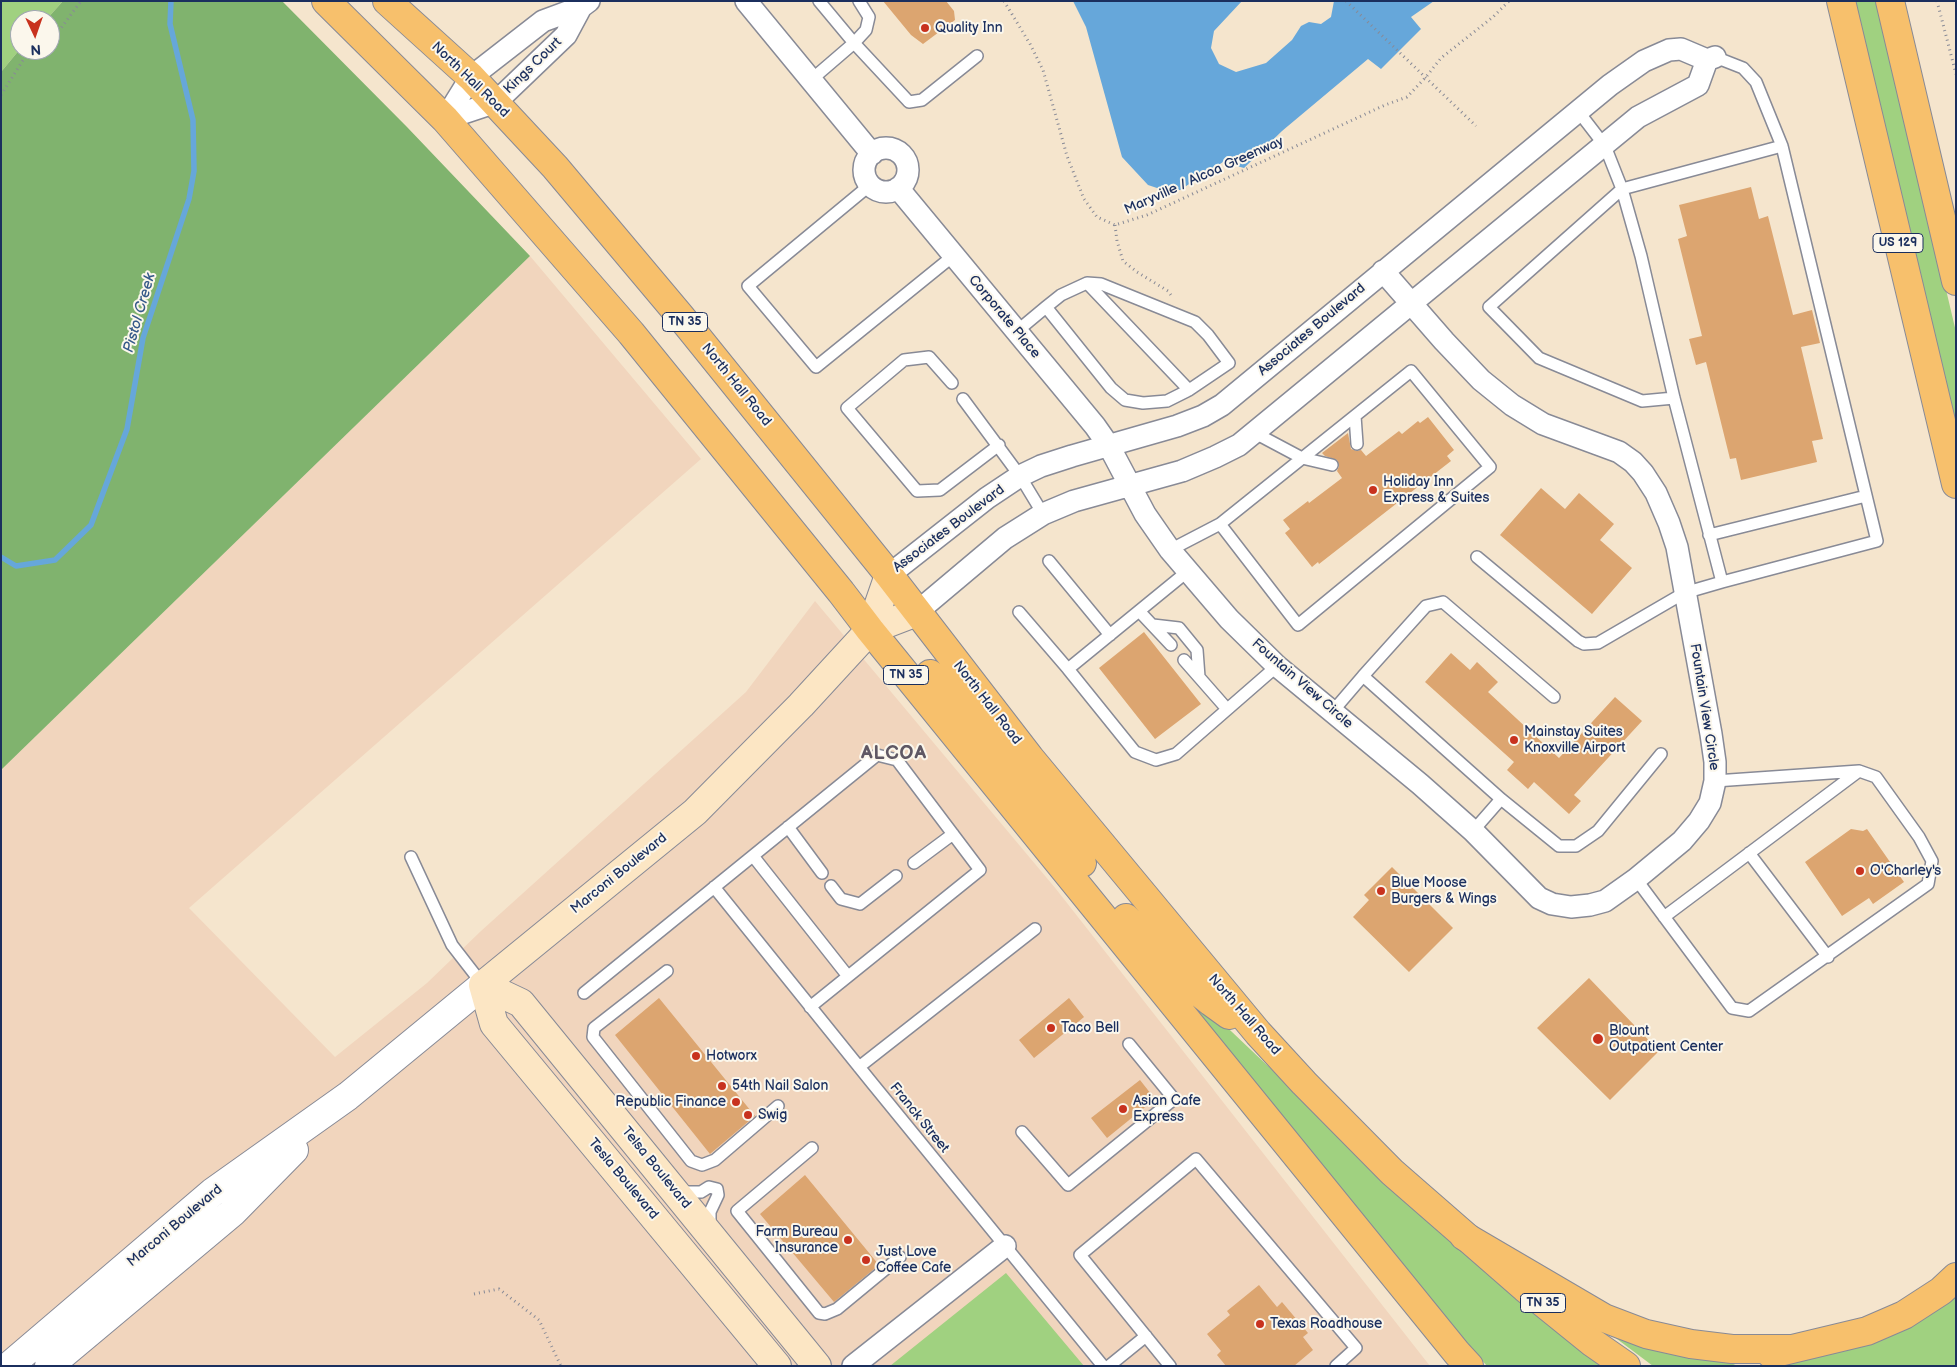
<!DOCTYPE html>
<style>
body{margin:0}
#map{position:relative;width:1957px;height:1367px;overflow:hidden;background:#f5e5cd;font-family:"Balsamiq Sans",sans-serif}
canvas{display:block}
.frame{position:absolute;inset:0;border:2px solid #1b2f5e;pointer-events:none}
.north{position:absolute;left:10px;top:10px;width:50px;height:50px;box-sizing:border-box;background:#fbf7ec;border:1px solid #a1a7b3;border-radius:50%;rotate:177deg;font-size:14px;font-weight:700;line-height:20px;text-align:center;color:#1b2f5e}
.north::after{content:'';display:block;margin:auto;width:18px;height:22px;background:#c8321e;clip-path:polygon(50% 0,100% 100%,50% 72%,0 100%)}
</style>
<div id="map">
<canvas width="1957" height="1367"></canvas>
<div class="frame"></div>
<div class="north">N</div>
</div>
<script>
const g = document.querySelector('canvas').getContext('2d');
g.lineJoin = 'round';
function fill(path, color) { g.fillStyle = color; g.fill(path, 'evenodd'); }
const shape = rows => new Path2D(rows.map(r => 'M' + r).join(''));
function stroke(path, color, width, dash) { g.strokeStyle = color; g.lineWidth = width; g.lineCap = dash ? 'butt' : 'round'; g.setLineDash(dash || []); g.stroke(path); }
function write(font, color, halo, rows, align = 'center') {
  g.font = font + ' "Balsamiq Sans",sans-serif'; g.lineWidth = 4; g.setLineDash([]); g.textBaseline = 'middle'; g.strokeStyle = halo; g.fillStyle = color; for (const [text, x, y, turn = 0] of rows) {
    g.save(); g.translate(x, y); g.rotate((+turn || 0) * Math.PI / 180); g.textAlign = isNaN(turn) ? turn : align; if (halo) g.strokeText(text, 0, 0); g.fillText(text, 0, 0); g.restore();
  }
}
fill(shape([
 [530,256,701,459,189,908,335,1057,427,983,481,931,746,692,815,601,1056,889,1430,1366,1,1366,1,770]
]), '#f1d5bd');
fill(shape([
 [1,1,63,1,46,20,20,20,20,49,1,72],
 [1854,1,1878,1,1956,332,1956,431],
 [1138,943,1382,1174,1606,1366,1487,1366,1434,1306],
 [1006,1273,1084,1366,890,1366],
 [1956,1289,1956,1366,1769,1366],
 [1593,1321,1749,1358,1731,1366,1653,1366]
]), '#a0d180');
fill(shape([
 [63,1,282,1,407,127,530,256,1,770,1,72,20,49,50,50,50,20,46,20]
]), '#80b36e');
fill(shape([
 [1073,1,1242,1,1214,31,1211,48,1219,64,1236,72,1266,63,1292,40,1301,26,1309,22,1321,24,1331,17,1334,1,1434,1,1411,17,1421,29,1381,69,1368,59,1282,131,1244,168,1223,162,1180,190,1163,190,1148,185,1122,157,1086,27]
]), '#66a7da');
stroke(shape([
 [1,557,16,566,55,560,91,525,127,429,143,338,189,199,194,171,193,120,170,24,171,1]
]), '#66a7da', 5.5);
fill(shape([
 [883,1,946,1,954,11,955,20,923,44,911,35],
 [1751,187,1759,219,1768,216,1793,315,1812,310,1820,343,1801,347,1823,439,1812,441,1817,462,1741,480,1736,458,1730,459,1706,362,1696,365,1689,339,1702,336,1678,239,1687,236,1679,205],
 [1428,417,1454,450,1447,456,1451,461,1319,564,1318,562,1312,567,1285,533,1290,529,1283,520,1308,501,1309,503,1342,478,1337,471,1339,466,1337,460,1325,456,1322,453,1348,433,1351,449,1357,451,1361,450,1366,456,1399,431,1402,434,1418,421,1420,423],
 [1541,488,1565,509,1579,493,1614,524,1600,540,1632,568,1592,614,1500,535],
 [1144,632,1201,704,1155,739,1099,668],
 [1451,653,1470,670,1477,662,1498,682,1488,692,1559,758,1615,697,1642,721,1574,795,1581,801,1569,814,1534,782,1528,789,1507,770,1514,762,1425,682],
 [1851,829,1863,831,1867,829,1904,882,1873,904,1869,898,1842,916,1805,862],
 [1392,867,1453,928,1409,972,1353,917,1369,900,1364,895],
 [1589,978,1659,1051,1610,1100,1537,1028],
 [659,998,755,1116,710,1154,615,1035],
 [1069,998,1084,1017,1034,1058,1019,1040],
 [1140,1080,1155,1099,1107,1138,1091,1118],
 [805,1175,879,1265,834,1302,760,1214],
 [1259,1285,1277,1307,1282,1302,1308,1333,1303,1337,1313,1350,1294,1366,1226,1366,1217,1355,1221,1351,1207,1334,1230,1315,1227,1311]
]), '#dca570');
const service = shape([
 [819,1,854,43,866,30,869,17,859,1],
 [1715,57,1743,68,1756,82,1782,146],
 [811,80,854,43,909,102,922,100,977,56],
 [870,185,748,286,816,367,953,256],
 [1087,283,1189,390],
 [1016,332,1046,307,1061,295,1087,283,1101,284,1195,322,1208,335,1229,363,1189,390,1167,401,1143,403,1125,400,1111,388,1046,307],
 [952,383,929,357,904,360,847,408,917,491,940,490,999,445],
 [1674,398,1642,401,1539,358,1489,307,1622,189,1782,146,1877,541,1722,582],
 [963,399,1020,476,1043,514],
 [1355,416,1357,444],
 [1255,433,1302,458,1332,465],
 [1709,535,1866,496],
 [1170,550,1220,524,1298,625,1490,467,1411,371,1220,524],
 [1477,557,1578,641,1584,644,1598,643,1684,593,1722,582,1674,398,1641,256,1622,189,1605,146,1578,111],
 [1049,561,1110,635],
 [1188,571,1068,669,1135,752,1156,760,1176,754,1277,666],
 [1139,611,1171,645],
 [1019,612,1068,669],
 [1153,625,1179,628,1197,650,1199,677],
 [1184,660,1227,709],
 [1333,711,1363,676],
 [1501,799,1363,676,1426,606,1443,602,1554,697],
 [788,827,822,873],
 [1473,831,1501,799,1559,846,1576,846,1598,831,1661,754],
 [1749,853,1828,957],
 [753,856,847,975],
 [411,857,452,945,483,985],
 [914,863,953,834],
 [1636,879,1732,1008,1749,1011,1928,884,1932,861,1919,837,1876,777,1859,771,1715,781],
 [831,886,841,899,860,904,896,876],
 [714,887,872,1083,1103,1366],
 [1664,917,1859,771],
 [667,971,594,1028,593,1037,691,1161,702,1165,715,1160,778,1106],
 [584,993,877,755,897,760,980,870,810,1007],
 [859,1067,1035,929],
 [1022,1132,1068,1185,1174,1099,1129,1044],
 [812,1148,737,1211,819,1313,825,1314,837,1309,900,1257],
 [679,1196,686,1192,701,1192,709,1187,717,1189,718,1195,710,1212,710,1221,704,1224],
 [1109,1366,1146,1336],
 [1170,1366,1080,1255,1196,1159,1356,1348,1336,1366]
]);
const minor = shape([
 [746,1,872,154],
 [445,119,471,77,543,21,581,7,589,1],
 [445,119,496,102,566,35,581,7],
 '864 170a22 22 0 1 1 44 0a22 22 0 1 1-44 0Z',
 [898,188,1095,426,1109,446,1145,514,1170,550,1229,619,1277,666,1420,784,1473,831,1539,898,1552,904,1571,907,1590,905,1605,901,1636,879,1682,841,1699,821,1710,803,1715,781,1715,762,1711,734,1677,547,1669,523,1656,493,1643,473,1633,462,1619,452,1543,424,1512,405,1481,380,1444,341,1383,271],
 [889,575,987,498,1020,476,1041,466,1072,456,1177,426,1203,416,1222,405,1610,85,1644,61,1669,50,1681,49,1707,60],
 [917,612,1005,538,1043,514,1074,501,1182,471,1215,457,1239,445,1638,117,1698,85,1707,60,1715,57],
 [853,1366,1005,1246]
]);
const tertiary = shape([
 [9,1366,213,1192,348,1096,483,985],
 [49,1366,233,1212,294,1150]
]);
const secondary = shape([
 [870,630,917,612],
 [483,985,695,812,801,705,870,630,889,575],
 [483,985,521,1003,817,1366],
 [483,985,494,1024,777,1366]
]);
const primary = shape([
 [326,1,445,119,631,333,841,592,870,630,1457,1353,1469,1366],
 [387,1,471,77,555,167,681,317,889,575,1030,758,1258,1033,1304,1083,1392,1172,1525,1288,1593,1343,1626,1366],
 [930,674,1033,799,1082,863],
 [1126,918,1186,982,1211,1002,1229,1015]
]);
const trunk = shape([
 [1841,1,1956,484],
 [1890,1,1956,281],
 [1464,1236,1604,1318,1646,1334,1691,1344,1732,1349,1789,1349],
 [1771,1354,1867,1331,1904,1315,1941,1291,1956,1277]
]);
stroke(service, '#888a96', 14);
stroke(minor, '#888a96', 24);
stroke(tertiary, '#888a96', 30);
stroke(secondary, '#888a96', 30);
stroke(primary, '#888a96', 30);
stroke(trunk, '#888a96', 30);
stroke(shape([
 [1004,1,1030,44,1043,70,1067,156,1084,199,1097,217,1115,225,1147,215,1385,105,1407,97,1426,77,1441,58,1493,17,1509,1],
 [1346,1,1476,126],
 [1937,1,1956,74],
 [50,37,61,28,81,1],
 [1,95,25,57,33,50],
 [1115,225,1117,241,1123,261,1137,272,1168,291,1173,298],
 [474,1294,499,1289,539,1320,561,1366]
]), '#888a96', 3, [1, 4]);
stroke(service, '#fff', 11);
stroke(minor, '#fff', 21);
stroke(tertiary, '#fff', 28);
stroke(secondary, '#fce6c4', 28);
stroke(primary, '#f7c06c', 28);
stroke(trunk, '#f7c06c', 28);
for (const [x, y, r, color] of [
 [925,28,5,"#c8321e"],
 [1373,490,5,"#c8321e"],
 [1514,740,5,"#c8321e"],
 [1860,871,5,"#c8321e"],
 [1381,891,5,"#c8321e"],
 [1051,1028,5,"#c8321e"],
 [1598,1039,6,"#c8321e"],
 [696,1056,5,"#c8321e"],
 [722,1086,5,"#c8321e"],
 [736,1102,5,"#c8321e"],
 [1123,1109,5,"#c8321e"],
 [748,1115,5,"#c8321e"],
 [848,1240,5,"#c8321e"],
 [866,1260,5,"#c8321e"],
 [1260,1324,5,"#c8321e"]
]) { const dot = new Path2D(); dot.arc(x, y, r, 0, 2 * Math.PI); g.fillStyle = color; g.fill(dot); stroke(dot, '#fbf7ec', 2); }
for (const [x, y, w] of [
 [1898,243,50],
 [685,322,45],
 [906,675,45],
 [1543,1303,45]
]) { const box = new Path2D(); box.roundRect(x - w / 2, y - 9.5, w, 19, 4); g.fillStyle = '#fbf7ec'; g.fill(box); stroke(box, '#1b2f5e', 1); }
write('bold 12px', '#1b2f5e', null, [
 ["US 129",1898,243],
 ["TN 35",685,322],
 ["TN 35",906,675],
 ["TN 35",1543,1303]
]);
write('14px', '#1b2f5e', '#fbf7ec', [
 ["Quality Inn",935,28],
 ["Holiday Inn",1383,482],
 ["Express & Suites",1383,498],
 ["Mainstay Suites",1524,732],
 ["Knoxville Airport",1524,748],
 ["O'Charley's",1870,871],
 ["Blue Moose",1391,883],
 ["Burgers & Wings",1391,899],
 ["Taco Bell",1061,1028],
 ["Blount",1609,1031],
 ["Outpatient Center",1609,1047],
 ["Hotworx",706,1056],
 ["54th Nail Salon",732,1086],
 ["Asian Cafe",1133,1101],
 ["Express",1133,1117],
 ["Republic Finance",726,1102,"right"],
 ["Swig",758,1115],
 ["Farm Bureau",838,1232,"right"],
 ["Insurance",838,1248,"right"],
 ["Just Love",876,1252],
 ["Coffee Cafe",876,1268],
 ["Texas Roadhouse",1270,1324]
], 'left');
write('14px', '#1b2f5e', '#fbf7ec', [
 ["Kings Court",533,66,-44],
 ["North Hall Road",470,80,44],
 ["Maryville / Alcoa Greenway",1204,176,-24],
 ["Corporate Place",1004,317,50],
 ["Associates Boulevard",1312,330,-40],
 ["North Hall Road",736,385,51],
 ["Associates Boulevard",949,529,-37],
 ["Fountain View Circle",1302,684,41],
 ["North Hall Road",987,703,52],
 ["Fountain View Circle",1704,707,81],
 ["Marconi Boulevard",619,874,-39],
 ["North Hall Road",1244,1015,49],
 ["Franck Street",919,1118,51],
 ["Telsa Boulevard",656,1168,51],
 ["Tesla Boulevard",623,1179,50],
 ["Marconi Boulevard",175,1226,-40]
]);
write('italic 15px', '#355989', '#fbf7ec', [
 ["Pistol Creek",140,313,-74]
]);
g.letterSpacing = '1px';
write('bold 19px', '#5f5864', '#fbf7ec', [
 ["ALCOA",894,754]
]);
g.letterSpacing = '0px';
</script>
